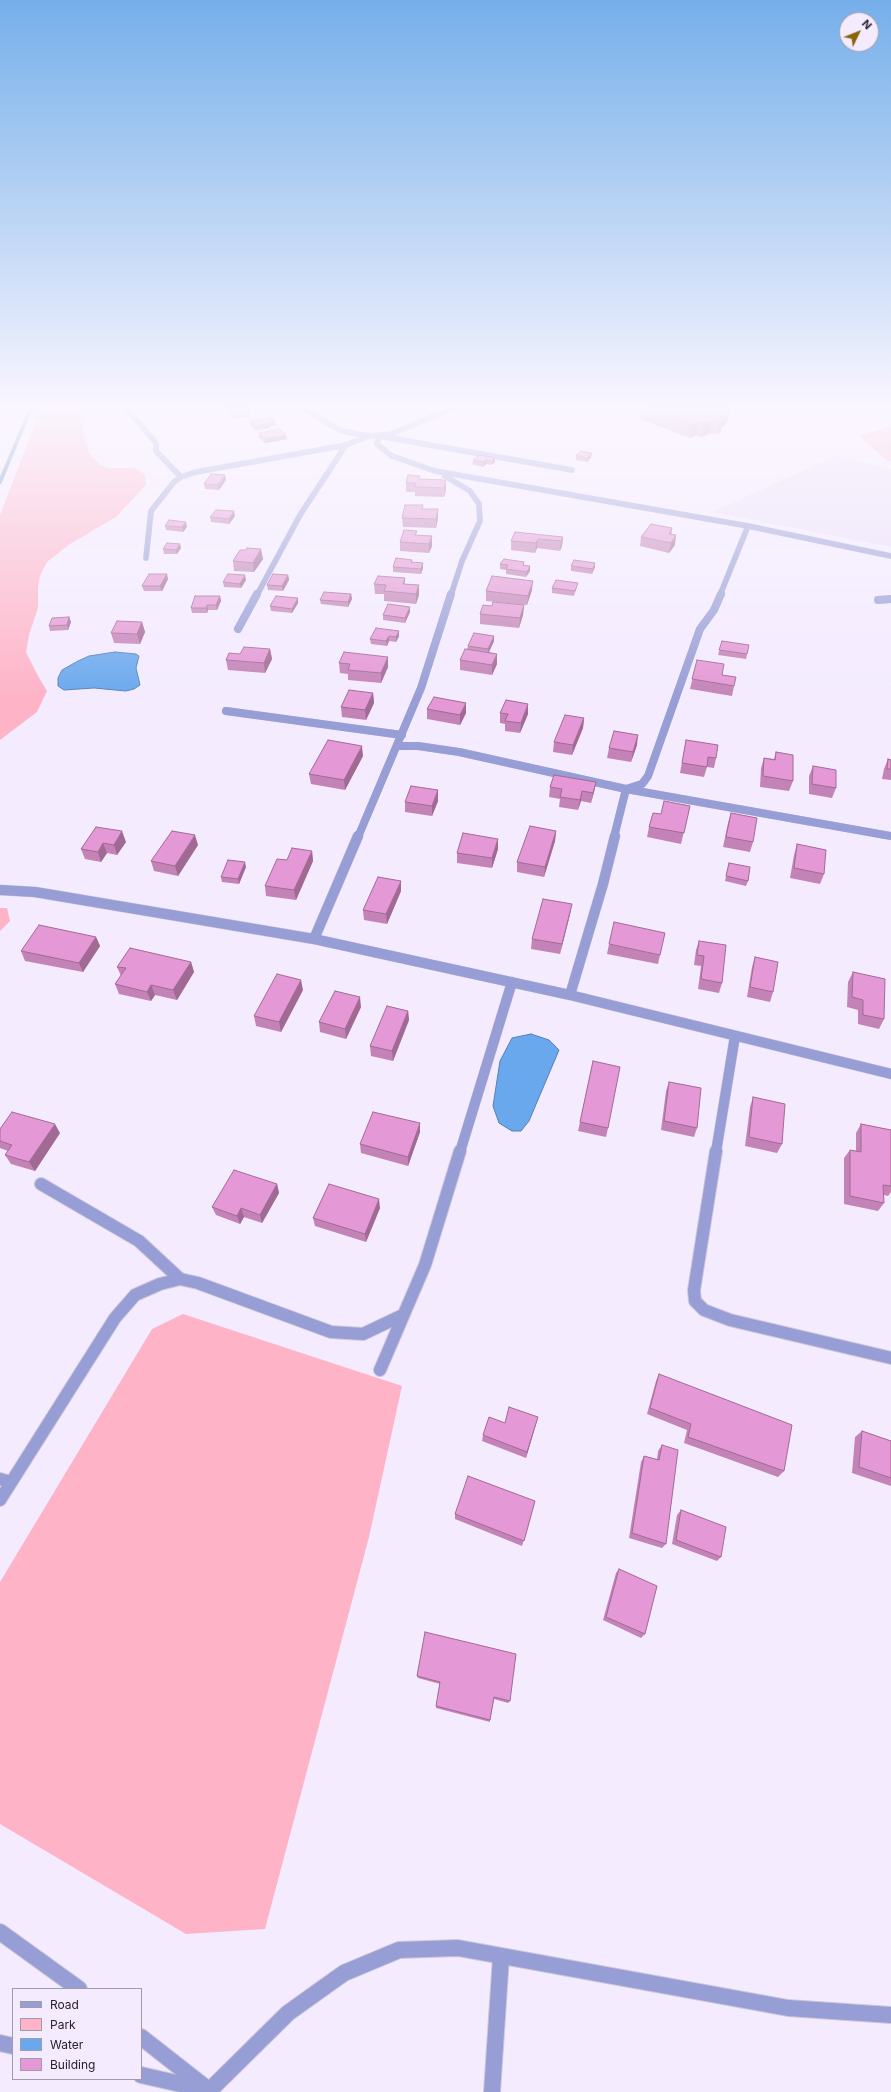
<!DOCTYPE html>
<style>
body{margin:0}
#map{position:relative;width:891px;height:2092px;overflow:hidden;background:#f4ebff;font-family:Inter,sans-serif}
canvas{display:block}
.legend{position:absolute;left:12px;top:1988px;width:130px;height:92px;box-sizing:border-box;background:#f4ebff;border:1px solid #a29baa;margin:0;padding:5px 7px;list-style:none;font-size:12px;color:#27222b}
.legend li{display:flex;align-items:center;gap:8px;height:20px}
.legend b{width:20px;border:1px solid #a29baa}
.north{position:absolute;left:839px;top:12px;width:40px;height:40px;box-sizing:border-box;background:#f4ebff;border:1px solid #a29baa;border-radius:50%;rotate:47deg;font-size:11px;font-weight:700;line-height:16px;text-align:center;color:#27222b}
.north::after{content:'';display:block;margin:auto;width:14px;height:18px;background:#8b6606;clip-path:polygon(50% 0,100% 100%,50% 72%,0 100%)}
</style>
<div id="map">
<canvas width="891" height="2092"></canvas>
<ul class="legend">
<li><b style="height:5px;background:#979dd5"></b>Road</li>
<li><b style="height:11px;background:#feb3c7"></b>Park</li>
<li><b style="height:11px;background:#6aa8ed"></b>Water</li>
<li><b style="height:11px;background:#e498d5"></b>Building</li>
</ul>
<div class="north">N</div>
</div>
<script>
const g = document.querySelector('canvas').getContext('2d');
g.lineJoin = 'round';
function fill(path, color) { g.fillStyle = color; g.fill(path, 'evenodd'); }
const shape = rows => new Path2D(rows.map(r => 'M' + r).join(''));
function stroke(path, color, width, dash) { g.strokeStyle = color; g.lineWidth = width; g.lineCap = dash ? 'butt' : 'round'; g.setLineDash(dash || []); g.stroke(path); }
fill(shape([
 [838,455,891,469,891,547,712,512]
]), '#eadef7');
fill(shape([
 [39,408,89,408,82,427,89,453,100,465,109,468,134,468,145,474,146,485,116,517,70,544,47,562,40,576,38,587,38,608,29,635,26,652,38,676,47,691,37,712,0,740,0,515,40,411],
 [891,426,891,461,888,461,859,436],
 [0,908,7,908,10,921,0,931],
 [183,1314,402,1386,369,1537,265,1929,186,1934,0,1824,0,1582,152,1329]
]), '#feb3c7');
const water = shape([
 [115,652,136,654,139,656,136,668,140,685,134,689,126,691,94,688,64,690,58,686,58,678,62,670,78,661,89,656,115,652],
 [531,1034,549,1040,559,1050,529,1121,521,1131,512,1131,499,1123,493,1106,500,1061,512,1038,531,1034]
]);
fill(water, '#6aa8ed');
stroke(water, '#5680b3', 1);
stroke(shape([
 [0,482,31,408]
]), '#5680b3', 4);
const serviceFar3 = shape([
 [127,409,156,443,156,451,181,477],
 [379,436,572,470],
 [720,595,748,526]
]);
const serviceFar2 = shape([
 [878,600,891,599],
 [226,711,402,735],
 [397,746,418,746,459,752,626,789,642,784,648,776,700,629,714,610,721,594]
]);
const serviceFar1 = shape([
 [41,1184,139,1241,180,1279],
 [0,1479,11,1482]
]);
const service = shape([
 [0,2043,13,2046],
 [141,2075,203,2089],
 [492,2092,501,1957]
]);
const minorFar4 = shape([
 [302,408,342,431,369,436,391,434,454,408],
 [379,436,377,444,392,456,435,471,748,526,891,556],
 [445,476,470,491,479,504,480,521,462,561,451,595],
 [146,558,151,511,174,482,181,477,196,472,346,445,369,436],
 [257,595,300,515,346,445]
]);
const minorFar3 = shape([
 [238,629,257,594],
 [358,837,421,688,451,594],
 [614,837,626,789,891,836]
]);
const minorFar2 = shape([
 [0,890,35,892,314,939,570,995,891,1074],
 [314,939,358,836],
 [570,995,603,884,615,836],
 [460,1152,512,982],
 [716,1152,735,1036]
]);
const minorFar1 = shape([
 [716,1151,694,1290,695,1301,704,1310,730,1320,891,1358],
 [380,1370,425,1265,460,1151],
 [0,1500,115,1318,135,1295,160,1284,180,1279,198,1283,331,1332,363,1334,403,1315]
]);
const minor = shape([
 [0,1932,79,1989],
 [141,2037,210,2091],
 [208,2092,288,2013,344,1973,399,1950,458,1948,788,2008,891,2015]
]);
stroke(serviceFar3, '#cfc7d9', 6);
stroke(serviceFar2, '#cfc7d9', 8);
stroke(serviceFar1, '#cfc7d9', 14);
stroke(service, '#cfc7d9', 18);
stroke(minorFar4, '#cfc7d9', 6);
stroke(minorFar3, '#cfc7d9', 8);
stroke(minorFar2, '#cfc7d9', 11);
stroke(minorFar1, '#cfc7d9', 14);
stroke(minor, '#cfc7d9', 18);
stroke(serviceFar3, '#979dd5', 5.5);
stroke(serviceFar2, '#979dd5', 8);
stroke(serviceFar1, '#979dd5', 12);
stroke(service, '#979dd5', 16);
stroke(minorFar4, '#979dd5', 5.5);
stroke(minorFar3, '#979dd5', 8);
stroke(minorFar2, '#979dd5', 10);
stroke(minorFar1, '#979dd5', 12);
stroke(minor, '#979dd5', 16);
fill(shape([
 [226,408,246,408,250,416,234,419,227,411],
 [641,408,730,408,728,421,726,422,725,426,721,428,721,431,718,434,708,434,701,437,696,435,690,438,640,419],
 [250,421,276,425,270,426,270,428,255,430,250,425],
 [259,433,287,439,265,443,259,437],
 [576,455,591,458,587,462,576,460],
 [495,458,495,462,491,465,486,464,483,467,472,464,473,460],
 [420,479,446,489,444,497,415,496,415,492,406,492,406,483],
 [226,480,219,490,205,489,204,484],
 [423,509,438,518,436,528,403,527,402,518],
 [235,516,229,524,211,522,210,517],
 [165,526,187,527,183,532,166,530],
 [671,534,675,545,669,553,640,546,641,537],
 [417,535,432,536,432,546,429,553,400,551,400,542],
 [563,537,562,546,560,551,537,548,535,553,511,550,511,541],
 [181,548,177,554,164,554,163,549],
 [246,550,263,559,254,572,234,571,233,561],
 [412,560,412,562,423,563,423,568,421,574,393,572,393,567],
 [524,562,524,565,530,571,526,577,506,574,506,570,500,569,500,564],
 [571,566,595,567,592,574,571,571],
 [288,575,289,580,283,591,268,590,267,585],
 [405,578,405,584,419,585,419,595,416,604,384,601,384,594,375,594,374,584],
 [168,579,162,591,144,591,142,586],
 [246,580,241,588,224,587,223,582],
 [577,587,574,596,552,593,552,588],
 [532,590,527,605,486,601,486,591],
 [351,594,352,599,348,607,321,604,320,600],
 [220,596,221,601,217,610,208,610,207,613,192,613,191,608],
 [298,603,292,613,271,611,270,606],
 [524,605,523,615,519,628,480,624,480,614,492,606],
 [410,612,405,623,383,620,383,615],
 [69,617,71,622,68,630,50,631,49,626],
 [142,622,145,632,140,644,114,643,111,633],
 [399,631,399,636,396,642,389,641,387,646,371,644,370,639],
 [494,641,489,652,497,654,497,664,492,675,460,670,460,660,467,649,468,646],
 [722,641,749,645,746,659,718,655],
 [270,649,272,659,265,673,228,670,226,660,240,654],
 [388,657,388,667,381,683,348,680,348,674,340,673,339,663],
 [697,660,722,675,734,686,732,696,690,689],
 [373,693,374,703,366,720,342,717,341,707],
 [427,709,466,713,460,725,427,719],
 [500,713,528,714,520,733,505,731,505,724,500,723],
 [584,718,583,728,572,755,553,752,554,742],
 [686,740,716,758,714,768,707,767,704,777,680,773],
 [637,745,631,762,607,758,609,748],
 [776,752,793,781,789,791,760,787,761,768,764,758,774,759],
 [363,756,345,790,311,784,309,774],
 [888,759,891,760,891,780,882,779,884,769],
 [813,766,836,788,832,798,809,794,809,776],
 [596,782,594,792,591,803,581,801,578,810,559,807,560,799,549,797,550,787],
 [438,801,432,816,405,812,405,802],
 [690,806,681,844,647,837,649,827],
 [731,813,753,842,750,852,723,847,728,823],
 [96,827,126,842,117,855,107,853,101,862,85,859,81,849],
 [556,831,555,841,544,877,517,872,517,862],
 [498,839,498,849,492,868,457,863,457,853],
 [797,844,824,874,820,884,790,878,794,855],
 [198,845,178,876,154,871,151,861],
 [312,851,313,861,296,900,266,896,265,886,287,860],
 [729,863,748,881,746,886,725,881],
 [246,867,239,884,222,882,221,877],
 [401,891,387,924,364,920,363,910],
 [572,904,570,914,560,954,531,949,532,939],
 [96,937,100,946,83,972,25,961,21,951],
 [699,941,722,983,719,993,698,989,701,966,694,965,696,950],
 [609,944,660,955,658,964,607,954],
 [755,957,773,992,770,1002,747,997,752,967],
 [191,962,194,972,177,1000,155,995,151,1001,119,994,115,984,121,976,117,967],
 [853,972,884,1019,879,1029,858,1024,858,1010,847,1007,848,982],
 [303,990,281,1032,256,1026,254,1016],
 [361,1007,346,1039,320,1032,319,1022],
 [408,1011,409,1020,393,1061,371,1056,370,1046],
 [593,1061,608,1128,606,1137,578,1131],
 [669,1082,697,1128,694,1137,661,1130,666,1091],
 [753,1097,782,1144,777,1153,745,1146,750,1107],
 [861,1124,891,1130,891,1192,888,1196,884,1195,884,1203,878,1211,844,1204,844,1158,850,1150,856,1151,856,1133],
 [0,1129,60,1133,35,1171,11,1164,5,1155,8,1151,0,1148],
 [420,1132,408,1166,361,1153,360,1144],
 [277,1184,279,1193,262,1223,244,1217,240,1224,216,1215,212,1207],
 [380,1208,366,1242,315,1226,313,1218],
 [659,1374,784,1471,778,1477,684,1443,687,1430,647,1414,656,1381],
 [505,1423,536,1424,526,1458,482,1441,483,1435],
 [862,1431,891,1441,891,1486,852,1473,855,1437],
 [662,1445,666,1544,662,1548,629,1538,641,1462,644,1456,657,1460,658,1451],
 [535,1501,522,1546,455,1519,455,1514],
 [681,1510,721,1557,717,1561,672,1544,677,1515],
 [619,1569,645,1634,641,1638,603,1620,616,1573],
 [425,1632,510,1701,508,1703,494,1699,490,1720,490,1722,436,1708,436,1706,440,1684,418,1678,417,1676]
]), '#c483b7');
fill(shape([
 [730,408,728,421,726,422,725,426,721,428,721,431,718,434,720,421,723,412],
 [249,411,250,416,234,419,234,414],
 [275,421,276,425,270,426,270,428,255,430,255,426],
 [711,421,708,434,701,437,703,424],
 [698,422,696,435,690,438,692,425],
 [286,435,287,439,265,443,264,439],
 [592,453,591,458,587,462,587,458],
 [495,458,495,462,491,465,492,461],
 [486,460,486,464,483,467,484,462],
 [225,475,226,480,219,490,218,485],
 [446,480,446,489,444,497,444,488],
 [438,509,438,518,436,528,436,519],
 [234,511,235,516,229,524,229,519],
 [186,522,187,527,183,532,182,527],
 [672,528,671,538,667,543,669,534],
 [676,535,675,545,669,553,671,543],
 [432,536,432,546,429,553,429,544],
 [563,537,562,546,560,551,561,541],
 [538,539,537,548,535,553,536,543],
 [180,544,181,548,177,554,176,550],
 [261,549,263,559,254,572,253,563],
 [423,563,423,568,421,574,421,569],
 [595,563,595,567,592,574,593,569],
 [530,566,530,571,526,577,527,572],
 [167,574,168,579,162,591,160,586],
 [245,575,246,580,241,588,240,584],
 [288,575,289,580,283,591,282,586],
 [533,581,532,590,527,605,528,596],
 [419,585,419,595,416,604,416,594],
 [351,594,352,599,348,607,348,602],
 [220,596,221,601,217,610,216,605],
 [298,598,298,603,292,613,292,609],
 [207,605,208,610,207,613,206,608],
 [524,605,523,615,519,628,520,618],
 [410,607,410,612,405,623,405,618],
 [69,617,71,622,68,630,67,625],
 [142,622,145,632,140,644,137,634],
 [399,631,399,636,396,642,396,637],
 [389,636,389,641,387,646,386,641],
 [494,636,494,641,488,654,488,649],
 [270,649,272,659,265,673,264,663],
 [497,654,497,664,492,675,492,665],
 [388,657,388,667,381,683,381,673],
 [373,693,374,703,366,720,365,710],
 [466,703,466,713,460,725,460,715],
 [528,704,528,714,520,733,521,723],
 [584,718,583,728,572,755,573,745],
 [638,735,637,745,631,762,633,752],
 [362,746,363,756,345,790,344,780],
 [596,782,594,792,591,803,593,793],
 [438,790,438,801,432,816,432,806],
 [582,791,581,801,578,810,580,800],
 [122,831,126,842,117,855,114,845],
 [556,831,555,841,544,877,545,867],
 [195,835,198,845,178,876,175,866],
 [498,839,498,849,492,868,492,858],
 [103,843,107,853,101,862,98,852],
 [312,851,313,861,296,900,294,890],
 [245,862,246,867,239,884,238,879],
 [401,881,401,891,387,924,386,914],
 [572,904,570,914,560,954,562,944],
 [96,937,100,946,83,972,79,963],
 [191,962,194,972,177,1000,173,990],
 [301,980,303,990,281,1032,279,1022],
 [151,985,155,995,151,1001,147,992],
 [360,997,361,1007,346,1039,345,1029],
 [408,1011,409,1020,393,1061,392,1051],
 [420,1123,420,1132,408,1166,408,1157],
 [55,1124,60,1133,35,1171,29,1162],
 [277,1184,279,1193,262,1223,260,1215],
 [379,1199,380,1208,366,1242,365,1234],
 [241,1208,244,1217,240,1224,237,1216],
 [538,1417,536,1424,526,1458,527,1452]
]), '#a06a95');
const building = shape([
 [228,408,246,408,249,411,234,414,228,408],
 [646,408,730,408,723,412,728,414,720,417,723,419,720,421,711,421,703,424,698,422,692,425,646,408],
 [271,417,275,421,269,422,270,423,255,426,250,421,271,417],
 [280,429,286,435,264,439,259,433,280,429],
 [581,451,592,453,587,458,576,455,581,451],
 [479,455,495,458,492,461,486,460,484,462,473,460,479,455],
 [211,474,225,475,218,485,204,484,211,474],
 [408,475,420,476,419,479,446,480,444,488,415,487,416,483,406,483,408,475],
 [405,505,423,505,422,509,438,509,436,519,402,518,405,505],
 [216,510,234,511,229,519,210,517,216,510],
 [169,520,186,522,182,527,165,526,169,520],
 [651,524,672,528,669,534,676,535,671,543,641,537,651,524],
 [404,530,417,531,415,535,432,536,429,544,400,542,404,530],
 [515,532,563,537,561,541,538,539,536,543,511,541,515,532],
 [167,543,180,544,176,550,163,549,167,543],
 [247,548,261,549,253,563,233,561,240,550,246,550,247,548],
 [396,558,412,560,411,562,423,563,421,569,393,567,396,558],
 [504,559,524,562,523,565,530,566,527,572,506,569,508,565,500,564,504,559],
 [574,560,595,563,593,569,571,566,574,560],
 [149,574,167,574,160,586,142,586,149,574],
 [228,574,245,575,240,584,223,582,228,574],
 [273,574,288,575,282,586,267,585,273,574],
 [378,576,405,578,403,584,419,585,416,594,384,591,386,585,374,584,378,576],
 [492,576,533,581,528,596,486,591,492,576],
 [556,580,578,583,575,591,552,588,556,580],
 [324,592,351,594,348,602,320,600,324,592],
 [195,596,220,596,216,605,207,605,206,608,191,608,195,596],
 [276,596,298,598,292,609,270,606,276,596],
 [493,602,524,605,520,618,480,614,483,605,492,606,493,602],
 [388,604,410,607,405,618,383,615,388,604],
 [69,617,67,625,49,626,52,618,69,617],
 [117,621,142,622,137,634,111,633,117,621],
 [376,628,399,631,396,637,389,636,386,641,370,639,376,628],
 [474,633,494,636,488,649,468,646,474,633],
 [722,641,749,645,747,654,719,650,722,641],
 [244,647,270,649,264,663,226,660,229,653,240,654,244,647],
 [465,649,497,654,492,665,460,660,465,649],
 [344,652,388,657,381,673,348,670,350,664,339,663,344,652],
 [697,660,724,664,722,675,736,677,734,686,692,679,697,660],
 [349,690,373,693,365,710,341,707,349,690],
 [434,697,466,703,460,715,427,709,434,697],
 [506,700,528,704,521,723,505,721,508,714,500,713,506,700],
 [565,715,584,718,573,745,554,742,565,715],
 [614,731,638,735,633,752,609,748,614,731],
 [328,740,362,746,344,780,309,774,328,740],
 [686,740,718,745,716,758,708,757,707,767,682,763,686,740],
 [776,752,793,755,793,781,763,776,764,758,775,760,776,752],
 [888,759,891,760,891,769,887,769,888,759],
 [813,766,836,770,836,788,812,784,813,766],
 [554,775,596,782,593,793,582,791,580,800,560,797,562,789,550,787,554,775],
 [411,786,438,790,432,806,405,802,411,786],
 [664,801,690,806,684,833,649,827,653,813,661,814,664,801],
 [731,813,757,818,753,842,726,837,731,813],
 [530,826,556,831,545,867,517,862,530,826],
 [96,827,122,831,114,845,103,843,98,852,81,849,96,827],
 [172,831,195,835,175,866,151,861,172,831],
 [463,833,498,839,492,858,457,853,463,833],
 [797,844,826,850,824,874,794,868,797,844],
 [292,848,312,851,294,890,265,886,277,859,287,860,292,848],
 [228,860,245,862,238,879,221,877,228,860],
 [729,863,750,867,748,881,726,876,729,863],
 [378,877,401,881,386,914,363,910,378,877],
 [543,899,572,904,562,944,532,939,543,899],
 [614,922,665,933,660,955,609,944,614,922],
 [39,925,96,937,79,963,21,951,39,925],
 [699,941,726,945,722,983,701,979,704,956,697,955,699,941],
 [130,948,191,962,173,990,151,985,147,992,115,984,126,968,117,967,130,948],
 [755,957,778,962,773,992,750,987,755,957],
 [853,972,885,979,884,1019,863,1015,863,1000,852,997,853,972],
 [277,974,301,980,279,1022,254,1016,277,974],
 [335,991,360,997,345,1029,319,1022,335,991],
 [387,1006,408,1011,392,1051,370,1046,387,1006],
 [593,1061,620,1067,608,1128,580,1122,593,1061],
 [669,1082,701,1088,697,1128,664,1121,669,1082],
 [753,1097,785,1104,782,1144,749,1137,753,1097],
 [12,1112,55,1124,29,1162,5,1155,12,1145,0,1141,0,1129,12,1112],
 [373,1112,420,1123,408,1157,360,1144,373,1112],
 [861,1124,891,1130,891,1186,883,1185,884,1203,850,1196,850,1150,861,1152,861,1124],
 [234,1170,277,1184,260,1215,241,1208,237,1216,212,1207,234,1170],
 [329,1184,379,1199,365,1234,313,1218,329,1184],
 [659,1374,792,1425,784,1471,688,1437,691,1424,650,1408,659,1374],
 [509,1407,538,1417,527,1452,483,1435,489,1417,505,1423,509,1407],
 [862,1431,891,1441,891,1478,859,1467,862,1431],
 [662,1445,678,1450,666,1544,632,1533,644,1456,659,1460,662,1445],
 [468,1476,535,1501,524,1541,455,1514,468,1476],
 [681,1510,726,1527,721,1557,676,1540,681,1510],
 [619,1569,657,1586,645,1634,606,1617,619,1569],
 [425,1632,516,1654,510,1701,494,1697,490,1720,436,1706,440,1682,417,1676,425,1632]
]);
fill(building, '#e498d5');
stroke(building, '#a06a95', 1);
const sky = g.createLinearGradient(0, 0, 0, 701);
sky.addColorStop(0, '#75afea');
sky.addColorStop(0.58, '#faf6ff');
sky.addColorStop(1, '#faf6ff00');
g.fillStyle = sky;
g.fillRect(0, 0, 891, 701);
</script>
